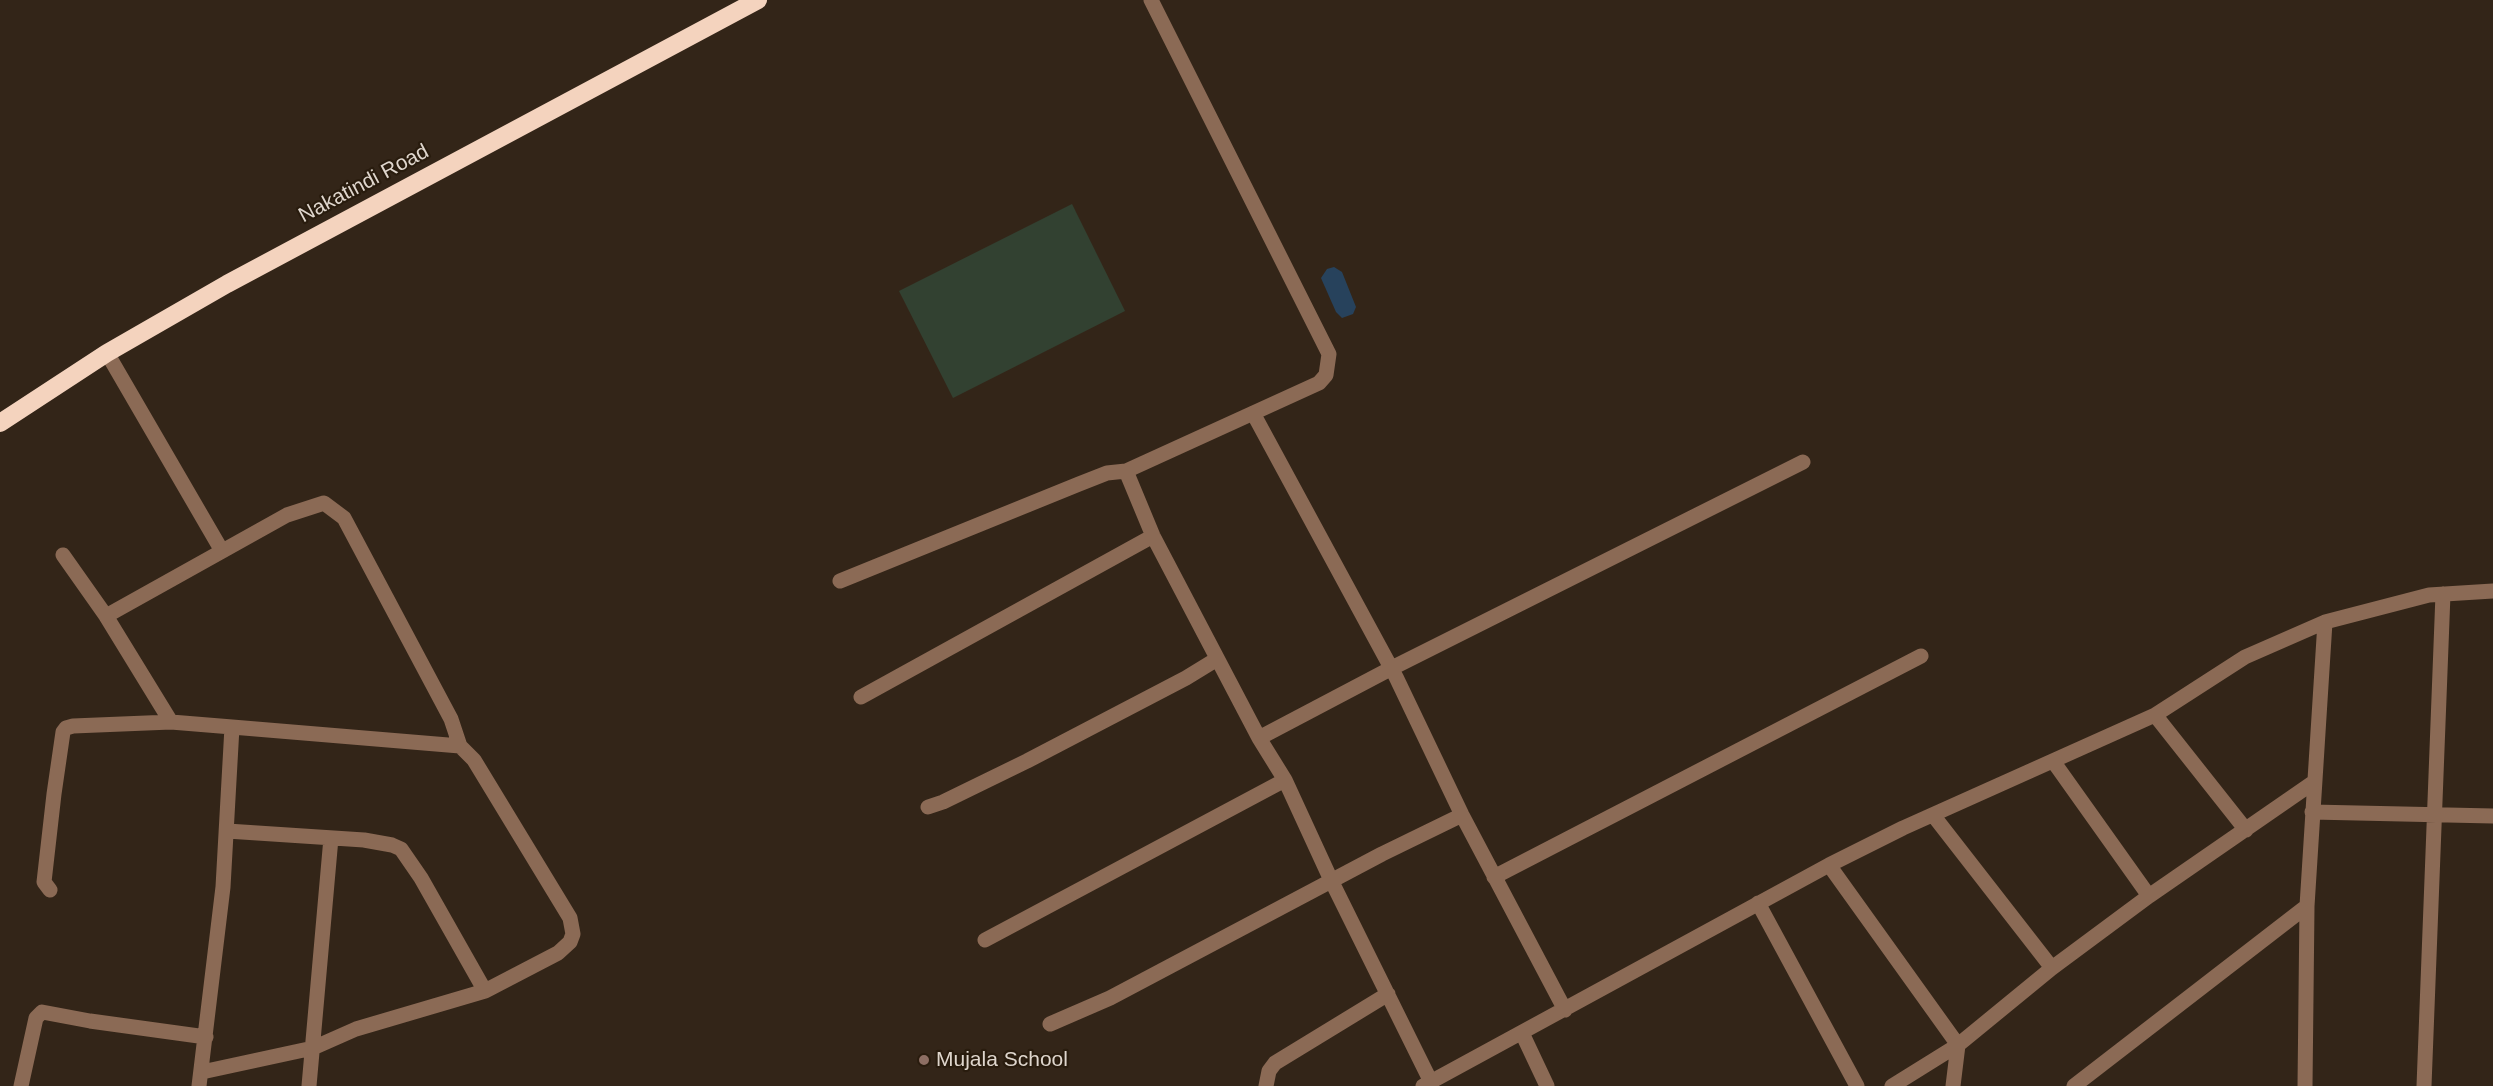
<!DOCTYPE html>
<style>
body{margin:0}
canvas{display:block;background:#332518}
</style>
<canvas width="2493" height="1086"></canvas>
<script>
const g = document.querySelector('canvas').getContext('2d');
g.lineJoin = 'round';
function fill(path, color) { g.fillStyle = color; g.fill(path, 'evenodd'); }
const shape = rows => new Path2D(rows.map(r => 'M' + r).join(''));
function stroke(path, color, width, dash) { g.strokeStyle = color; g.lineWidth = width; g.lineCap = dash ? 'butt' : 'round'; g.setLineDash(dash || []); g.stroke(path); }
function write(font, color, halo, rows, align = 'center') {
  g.font = font + ' Helvetica,sans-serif'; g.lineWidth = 4.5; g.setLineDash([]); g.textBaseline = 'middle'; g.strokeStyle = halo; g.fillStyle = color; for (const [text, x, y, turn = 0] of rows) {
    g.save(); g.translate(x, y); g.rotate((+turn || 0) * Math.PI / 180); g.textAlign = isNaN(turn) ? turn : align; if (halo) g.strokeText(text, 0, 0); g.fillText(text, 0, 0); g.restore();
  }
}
fill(shape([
 [1072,204,1125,311,953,398,899,291]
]), '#324131');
fill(shape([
 [1334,267,1342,272,1356,307,1353,314,1342,318,1336,312,1321,278,1327,269]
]), '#27425c');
stroke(shape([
 [107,353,222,551],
 [1253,413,1396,677,1462,815,1565,1010],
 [1126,471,1153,536,1259,738,1285,780,1331,880,1431,1082],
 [63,555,106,616,171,722],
 [840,581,1079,484,1107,473,1126,471,1319,383,1326,375,1329,354,1151,0],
 [106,616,287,515,324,503,344,518,451,719,460,746],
 [861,697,1153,536],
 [2155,715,2246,830],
 [1259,738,1390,669,1803,462],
 [2053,761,2149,896],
 [928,807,943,802,1027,761,1186,678,1217,659],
 [2312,812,2493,816],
 [1933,815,2052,968],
 [227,831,364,840,392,845,401,849,421,878,485,991],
 [1829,865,1958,1045,1953,1086],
 [1494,877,1921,656],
 [50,890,44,882,54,794,63,732,66,728,73,726,171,722,232,727,223,887,199,1086],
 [1758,903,1857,1086],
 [985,940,1285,780],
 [1050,1024,1110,998,1382,854,1462,815],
 [1522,1033,1547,1086],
 [202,1072,313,1048,356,1029,485,991,558,953,570,942,573,934,570,918,474,760,460,746,232,727],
 [21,1086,36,1018,42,1012,90,1021,206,1037],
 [309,1086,331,838],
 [1266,1086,1269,1071,1275,1063,1388,994],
 [1423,1086,1829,865,1903,828,2155,715,2245,657,2325,622,2429,595,2493,591],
 [1892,1086,1958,1045,2052,968,2149,896,2314,782],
 [2074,1086,2307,906],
 [2305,1086,2307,906,2325,622],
 [2424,1086,2443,594]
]), '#8b6a55', 15);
stroke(shape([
 [0,423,107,353,227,284,758,0]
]), '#f4d3be', 18);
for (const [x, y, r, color] of [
 [924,1060,6,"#8d6e63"]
]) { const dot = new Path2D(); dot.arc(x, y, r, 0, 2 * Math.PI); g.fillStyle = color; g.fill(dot); stroke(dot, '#291c0e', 2); }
write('21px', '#dfd6cd', '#291c0e', [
 ["Nakatindi Road",364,184,-28]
]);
write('21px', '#dfd6cd', '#291c0e', [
 ["Mujala School",936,1060]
], 'left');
</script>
